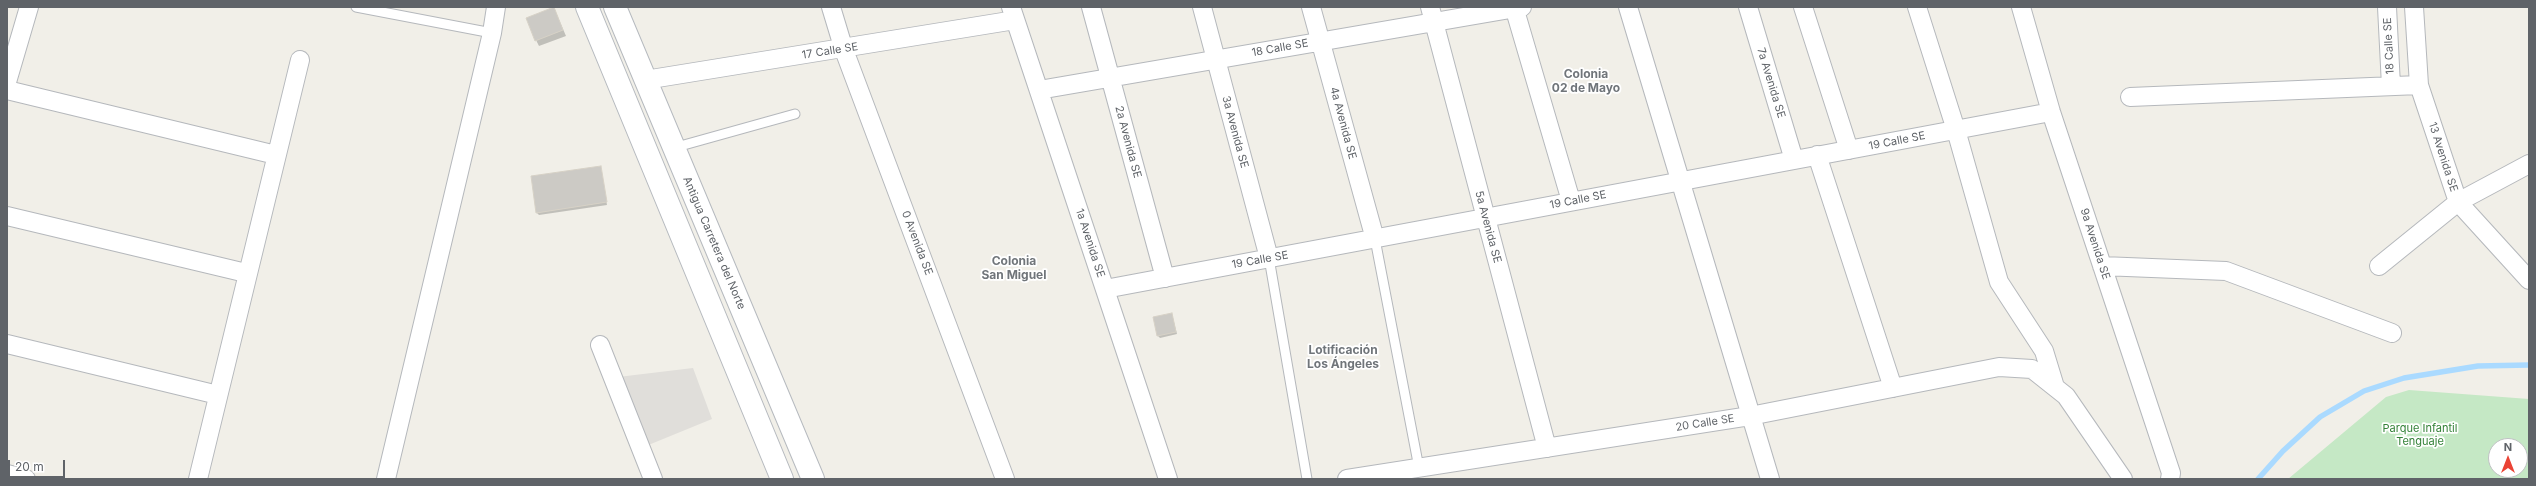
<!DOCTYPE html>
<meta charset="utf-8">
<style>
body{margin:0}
#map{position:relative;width:2536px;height:486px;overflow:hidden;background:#f1efe8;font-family:Inter,sans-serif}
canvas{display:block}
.frame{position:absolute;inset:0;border:8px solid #5f6368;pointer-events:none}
.north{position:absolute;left:2488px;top:438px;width:40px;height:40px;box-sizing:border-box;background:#fff;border:1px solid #bfc1c3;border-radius:50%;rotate:0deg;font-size:11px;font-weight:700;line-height:16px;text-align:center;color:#5f6368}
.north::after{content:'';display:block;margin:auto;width:14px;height:18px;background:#ea4335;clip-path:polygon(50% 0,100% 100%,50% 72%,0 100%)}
.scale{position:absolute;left:8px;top:460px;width:57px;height:18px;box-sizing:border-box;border:2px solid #5f6368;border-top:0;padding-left:5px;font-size:12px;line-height:14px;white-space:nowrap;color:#5f6368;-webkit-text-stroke:3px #fff;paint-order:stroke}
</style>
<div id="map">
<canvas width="2536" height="486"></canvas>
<div class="frame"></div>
<div class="north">N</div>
<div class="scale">20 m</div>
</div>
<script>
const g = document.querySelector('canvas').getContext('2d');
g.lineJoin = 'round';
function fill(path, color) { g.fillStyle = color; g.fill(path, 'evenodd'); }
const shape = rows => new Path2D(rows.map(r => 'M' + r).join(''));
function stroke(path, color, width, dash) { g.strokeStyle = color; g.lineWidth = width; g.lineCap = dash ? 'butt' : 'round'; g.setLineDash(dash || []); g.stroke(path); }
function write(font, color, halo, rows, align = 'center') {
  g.font = font + ' Inter,sans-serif'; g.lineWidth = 3.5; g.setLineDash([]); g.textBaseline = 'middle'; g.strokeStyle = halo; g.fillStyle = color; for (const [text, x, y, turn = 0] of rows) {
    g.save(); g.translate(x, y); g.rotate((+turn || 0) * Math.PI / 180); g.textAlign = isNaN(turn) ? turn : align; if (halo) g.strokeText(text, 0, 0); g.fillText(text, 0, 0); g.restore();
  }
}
fill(shape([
 [693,368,712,419,646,446,618,377]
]), '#e0deda');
fill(shape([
 [2409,390,2529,399,2529,479,2288,479,2386,397],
 [2496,446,2520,446,2520,470,2496,470]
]), '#c5e8c5');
fill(shape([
 [554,8,566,36,539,46,536,40],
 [600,167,607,205,539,215,537,213],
 [1172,314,1177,334,1160,338,1158,336]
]), '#0003');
stroke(shape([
 [2258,479,2283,451,2320,417,2364,391,2404,378,2478,366,2529,365]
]), '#aadaff', 5.5);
const building = shape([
 [554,7,563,30,535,41,526,18,554,7],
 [601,166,607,202,536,213,531,176,601,166],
 [1172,313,1176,332,1157,336,1153,317,1172,313]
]);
fill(building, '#cccac5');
stroke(building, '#d6d1c6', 1);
const lane = shape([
 [356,7,492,33],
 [673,148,795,114],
 [1375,239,1419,468],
 [1269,258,1307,479]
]);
const street = shape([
 [831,7,844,50,1005,479],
 [1011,7,1168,479],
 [1091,7,1165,278],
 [1202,7,1269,258],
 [1311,7,1375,239],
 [1430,7,1547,448],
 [1514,7,1571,201],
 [1628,7,1770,479],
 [1748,7,1794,160],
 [1803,7,1849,150],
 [1917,7,1956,130,1999,282,2044,351,2055,387],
 [2021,7,2051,112,2171,473,2170,479],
 [2387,7,2391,86],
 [2414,7,2419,85,2458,202,2529,280],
 [645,80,1015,20],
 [7,82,29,7],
 [7,90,276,155],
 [1039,90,1522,7],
 [2130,97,2419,85],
 [1817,155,1893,388],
 [7,216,246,273],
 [2102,266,2226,271,2392,333],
 [2379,266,2458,202,2529,164],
 [1105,289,2051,112],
 [7,344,218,395],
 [600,345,653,479],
 [7,474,26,479],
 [198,479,300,60],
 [386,479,492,33,496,7],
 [1347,479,1750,416,1999,367,2032,369,2066,396,2123,479]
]);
const secondary = shape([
 [587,7,782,479],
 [615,7,813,479]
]);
stroke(lane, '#b5b8bc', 11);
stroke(street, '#b5b8bc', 20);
stroke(secondary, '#b6babf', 24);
stroke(lane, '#fff', 9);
stroke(street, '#fff', 18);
stroke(secondary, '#fff', 22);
write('11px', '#5f6368', '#fff', [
 ["18 Calle SE",2389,46,-93],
 ["18 Calle SE",1280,48,-10],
 ["17 Calle SE",830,51,-9],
 ["7a Avenida SE",1771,83,73],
 ["4a Avenida SE",1343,123,75],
 ["3a Avenida SE",1235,132,75],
 ["19 Calle SE",1897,141,-11],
 ["2a Avenida SE",1128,142,75],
 ["13 Avenida SE",2443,157,72],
 ["19 Calle SE",1578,200,-11],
 ["5a Avenida SE",1488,227,75],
 ["Antigua Carretera del Norte",714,243,67],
 ["0 Avenida SE",917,243,69],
 ["1a Avenida SE",1090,243,72],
 ["9a Avenida SE",2095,244,72],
 ["19 Calle SE",1260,260,-10],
 ["20 Calle SE",1705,423,-9]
]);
write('11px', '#348238', '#fff', [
 ["Parque Infantil",2420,429],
 ["Tenguaje",2420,442]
]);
write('bold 12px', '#70757a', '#fff', [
 ["Colonia",1586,74],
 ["02 de Mayo",1586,88],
 ["Colonia",1014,261],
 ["San Miguel",1014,275],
 ["Lotificación",1343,350],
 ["Los Ángeles",1343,364]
]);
</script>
